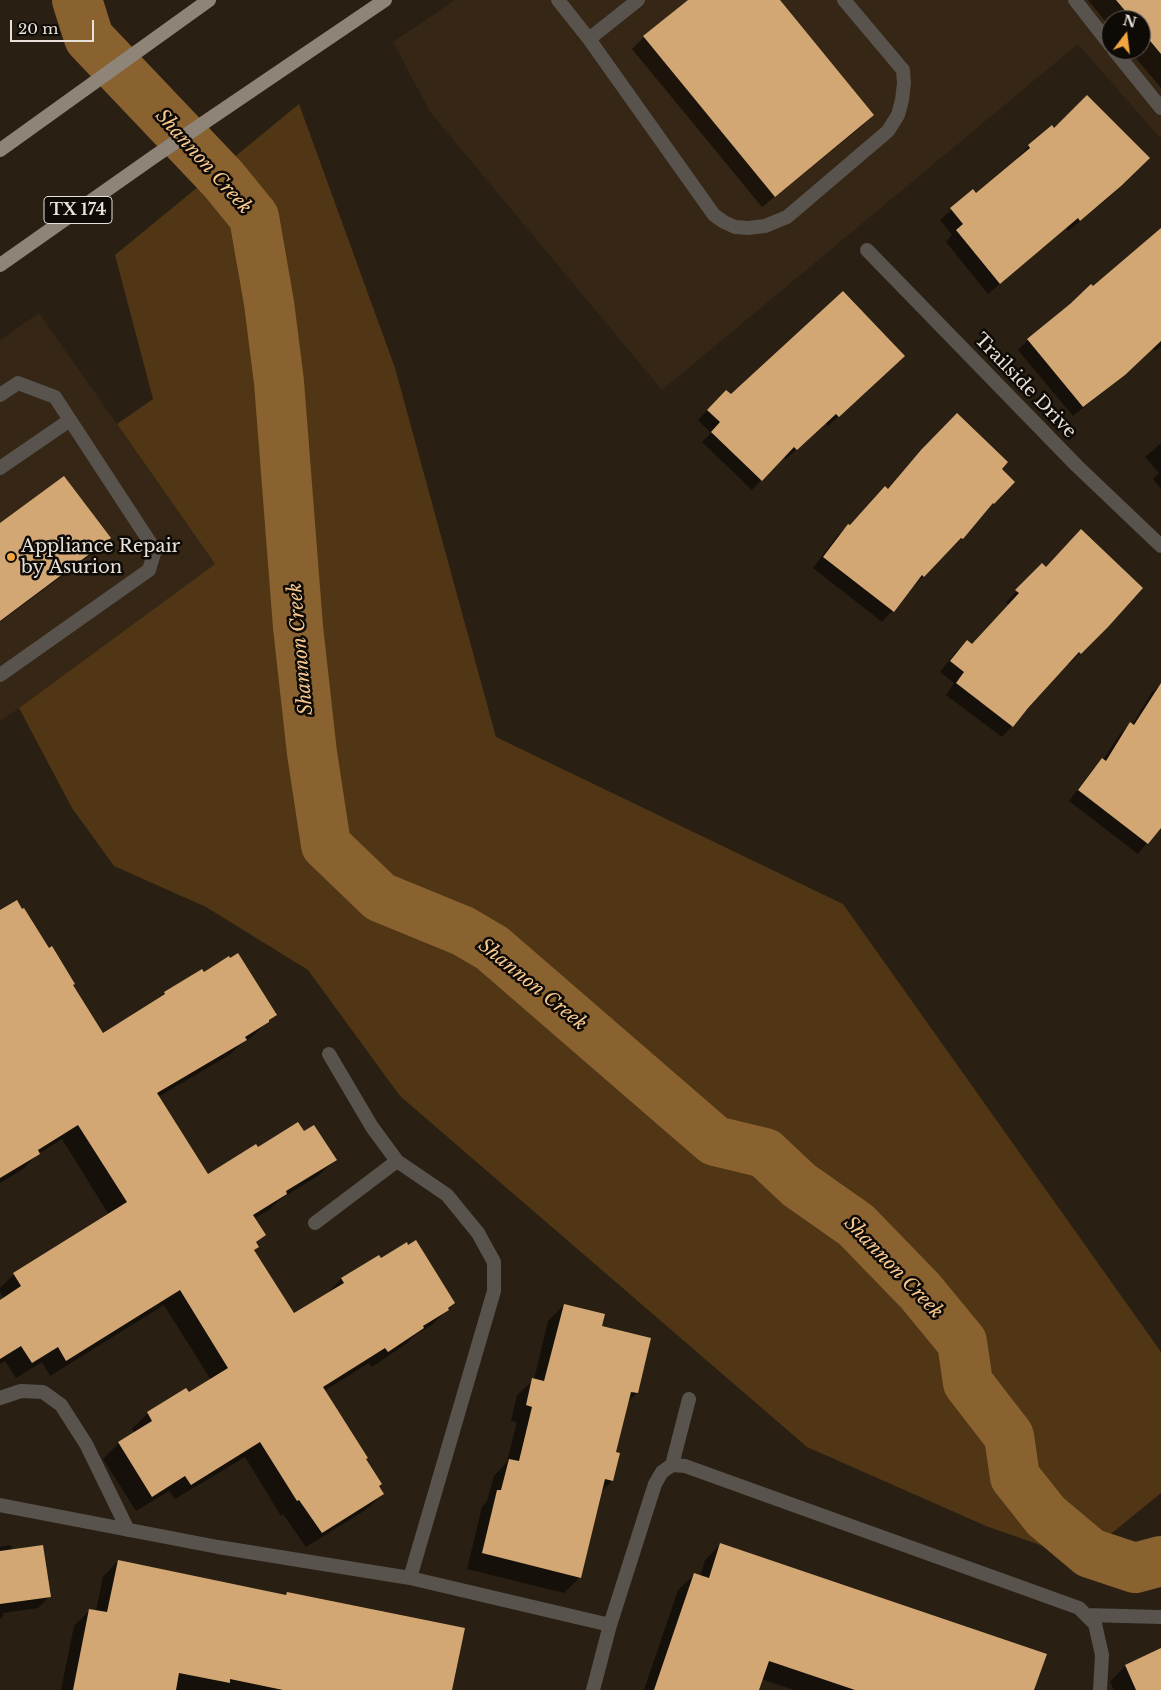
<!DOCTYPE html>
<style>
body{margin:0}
#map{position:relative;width:1161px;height:1690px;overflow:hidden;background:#291f13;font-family:"Libre Baskerville",serif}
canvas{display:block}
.north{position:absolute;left:1101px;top:10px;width:50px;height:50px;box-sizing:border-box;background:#0e0a05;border:1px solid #65605a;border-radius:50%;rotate:15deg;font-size:14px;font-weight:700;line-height:20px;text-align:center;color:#e8e1da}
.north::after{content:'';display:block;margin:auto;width:18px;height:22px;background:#f1a640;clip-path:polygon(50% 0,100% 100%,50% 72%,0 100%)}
.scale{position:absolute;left:10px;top:20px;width:84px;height:22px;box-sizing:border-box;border:2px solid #e8e1da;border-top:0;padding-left:6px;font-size:15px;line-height:18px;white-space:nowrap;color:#e8e1da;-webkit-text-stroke:4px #0e0a05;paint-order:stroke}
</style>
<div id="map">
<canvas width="1161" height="1690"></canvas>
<div class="north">N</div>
<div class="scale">20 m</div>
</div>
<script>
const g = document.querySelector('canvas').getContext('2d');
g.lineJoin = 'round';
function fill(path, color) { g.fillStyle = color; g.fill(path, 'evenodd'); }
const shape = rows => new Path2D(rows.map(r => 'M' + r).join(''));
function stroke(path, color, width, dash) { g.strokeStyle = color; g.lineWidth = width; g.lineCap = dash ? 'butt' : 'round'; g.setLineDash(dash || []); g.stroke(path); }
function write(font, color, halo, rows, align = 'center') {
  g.font = font + ' "Libre Baskerville",serif'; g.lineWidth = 5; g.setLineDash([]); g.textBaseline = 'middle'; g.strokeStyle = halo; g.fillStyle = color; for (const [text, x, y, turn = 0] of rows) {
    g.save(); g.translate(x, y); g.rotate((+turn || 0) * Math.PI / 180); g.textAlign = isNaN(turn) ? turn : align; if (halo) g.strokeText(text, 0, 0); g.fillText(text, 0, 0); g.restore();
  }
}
fill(shape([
 [455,0,1161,0,1161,139,1078,44,662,390,430,112,393,42],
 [1111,20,1141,20,1141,50,1111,50],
 [39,313,215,564,0,722,0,340]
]), '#352615');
fill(shape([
 [299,104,395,368,496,737,843,904,1161,1352,1161,1493,1080,1559,986,1526,807,1447,400,1096,308,970,206,907,114,866,72,808,19,708,215,564,117,424,153,399,115,255]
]), '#503615');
fill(shape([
 [690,0,778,0,873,115,861,127,762,207,632,49,644,37],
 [1088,0,1161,0,1161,88,1129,50,1141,50,1141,20,1111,20,1111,28],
 [1054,130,1148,158,1109,197,1068,231,1066,228,988,294,946,242,952,235,940,220,973,191,976,194,1019,158,1018,157,1029,146],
 [1161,230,1161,346,1155,351,1152,348,1113,384,1073,416,1018,350,1028,340],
 [893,366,828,426,825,423,786,459,784,456,752,490,702,442,711,433,698,420,726,391,731,396],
 [957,415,1000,469,993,503,962,538,951,549,950,548,913,587,882,622,813,568,837,536,887,490,910,463],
 [1161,443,1161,489,1153,479,1159,473,1145,457],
 [0,524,109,538,97,550,0,622],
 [1046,568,1141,588,1080,653,1069,664,1068,663,1002,737,946,695,954,683,940,672,956,652,967,641,972,645,1009,605,1006,602,1032,576],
 [1161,684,1161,826,1138,854,1069,801,1093,769,1103,760,1120,734,1130,724,1132,725,1152,692],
 [0,912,71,986,102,1035,158,1000,165,993,202,971,275,1014,252,1037,240,1045,229,1055,158,1097,207,1176,257,1149,303,1133,335,1160,319,1175,279,1200,270,1209,254,1219,264,1235,255,1244,257,1247,253,1251,294,1315,325,1296,341,1279,378,1257,454,1303,432,1325,414,1336,407,1343,372,1367,369,1363,324,1391,365,1459,383,1494,367,1509,306,1547,283,1514,281,1516,245,1457,175,1499,169,1491,136,1511,103,1459,119,1443,135,1433,132,1429,148,1413,186,1390,189,1394,211,1380,164,1305,50,1376,42,1362,16,1378,5,1361,0,1364,0,1301,4,1299,0,1292,0,1288,14,1274,109,1215,62,1139,38,1154,23,1169,0,1183],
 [564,1305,600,1327,650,1339,637,1393,627,1403,614,1453,612,1481,601,1492,580,1577,564,1593,467,1569,482,1507,487,1501,494,1476,507,1462,517,1422,511,1421,517,1395,534,1380,548,1321],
 [721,1544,1034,1689,1038,1690,794,1690,761,1679,757,1690,644,1690,678,1590,694,1575,700,1577,705,1560],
 [11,1545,12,1550,50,1596,38,1608,3,1613,3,1616,0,1619,0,1547],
 [118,1561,285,1595,287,1593,451,1690,61,1690,74,1626,90,1610,96,1611,103,1577],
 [1161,1649,1161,1690,1114,1690,1110,1682,1125,1666]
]), '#0007');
stroke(shape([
 [77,0,89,38,223,179,254,217,269,303,279,382,298,627,312,753,326,845,380,897,463,931,492,948,715,1141,765,1153,799,1185,856,1225,920,1291,962,1342,968,1383,1009,1436,1015,1477,1046,1516,1090,1553,1135,1568,1161,1561]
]), '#8a6230', 50);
fill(shape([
 [688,0,780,0,874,115,775,197,643,36],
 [1116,0,1161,0,1161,54,1141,30,1141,20,1133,20],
 [1087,95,1150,158,1121,186,1080,221,1078,218,1000,284,956,230,963,224,950,208,973,189,976,193,1030,148,1028,145,1052,125,1054,128],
 [1161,228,1161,341,1125,375,1083,407,1027,339,1070,304,1091,284,1093,286],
 [843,291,905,356,839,417,836,414,797,450,794,447,762,481,711,432,720,422,707,410,726,390,731,394],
 [957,413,1008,462,1002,469,1015,482,994,504,993,503,963,539,961,538,924,577,922,575,894,612,823,557,848,524,850,525,885,486,888,489,921,450],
 [64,476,111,538,0,621,0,523],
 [1081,529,1143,588,1108,627,1081,654,1079,652,1028,708,1013,727,956,683,964,672,950,661,967,640,972,644,1019,593,1015,590,1042,563,1046,567],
 [1161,683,1161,828,1148,844,1078,790,1102,758,1106,761,1130,722,1134,725],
 [17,900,22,909,24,908,49,948,52,946,75,984,73,985,103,1033,165,994,164,992,202,969,204,972,229,956,230,958,238,953,277,1015,269,1020,269,1022,245,1037,247,1040,157,1093,208,1174,256,1144,258,1147,298,1122,304,1131,314,1125,337,1160,286,1191,287,1194,253,1215,266,1235,256,1242,259,1247,254,1250,294,1313,344,1283,341,1278,379,1255,381,1258,407,1242,408,1245,416,1240,455,1303,448,1308,449,1310,423,1326,424,1328,388,1352,385,1348,323,1387,368,1458,366,1459,382,1484,379,1486,384,1494,322,1533,299,1500,297,1501,260,1442,191,1485,185,1476,152,1497,118,1442,152,1421,147,1412,186,1388,189,1392,228,1368,180,1290,66,1361,58,1347,32,1363,21,1346,0,1359,0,1300,21,1286,13,1273,127,1202,78,1125,38,1150,40,1154,0,1178,0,910],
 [564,1304,605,1314,602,1326,651,1338,638,1393,631,1392,616,1452,620,1453,613,1481,605,1479,581,1578,482,1553,497,1490,501,1490,509,1459,519,1461,532,1407,526,1405,532,1378,544,1381],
 [720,1543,1047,1654,1034,1690,855,1690,769,1661,759,1690,654,1690,694,1573,709,1578],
 [43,1545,51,1597,0,1604,0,1551],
 [118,1560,286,1595,287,1592,465,1628,452,1690,283,1690,230,1679,230,1683,179,1673,176,1690,73,1690,89,1609,107,1612],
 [1161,1648,1161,1690,1136,1690,1125,1665]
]), '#d2a774');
stroke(shape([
 [558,0,589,39,638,0],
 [1075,0,1111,46],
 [589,39,714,215,724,222,735,227,748,228,765,226,787,217,888,131,898,115,902,100,904,83,903,70,844,0],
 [1114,50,1161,108],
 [0,395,18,383,55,397,155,550,149,570,0,675],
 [0,468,70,420],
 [315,1223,397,1161],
 [0,1398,21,1391,43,1392,61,1405,86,1444,128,1530],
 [672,1465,689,1399],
 [0,1505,218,1547,410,1578,494,1291,494,1262,478,1233,447,1195,397,1161,372,1127,329,1054],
 [410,1578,610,1625,655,1484,662,1472,672,1465,685,1466,1079,1608,1095,1624,1102,1655,1100,1690],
 [1086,1615,1161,1617],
 [593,1690,610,1625]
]), '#58534d', 14);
stroke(shape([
 [867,250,1077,466,1161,546]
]), '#58534d', 14);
stroke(shape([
 [0,150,209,0],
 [0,265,155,156,385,0]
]), '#8f8478', 14);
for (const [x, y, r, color] of [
 [11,557,5,"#f1a640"]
]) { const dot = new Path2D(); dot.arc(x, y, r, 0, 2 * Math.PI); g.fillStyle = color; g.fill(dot); stroke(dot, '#0e0a05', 2); }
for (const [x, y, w] of [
 [78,210,68]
]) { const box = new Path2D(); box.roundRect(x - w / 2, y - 13.5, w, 27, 4); g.fillStyle = '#0e0a05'; g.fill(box); stroke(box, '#e8e1da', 1); }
write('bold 16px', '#e8e1da', null, [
 ["TX 174",78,210]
]);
write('18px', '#e8e1da', '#0e0a05', [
 ["Trailside Drive",1025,386,46]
]);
write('18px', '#e8e1da', '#0e0a05', [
 ["Appliance Repair",21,547],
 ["by Asurion",21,568]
], 'left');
write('italic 19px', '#f8c78f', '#0e0a05', [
 ["Shannon Creek",203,162,48],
 ["Shannon Creek",301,649,-95],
 ["Shannon Creek",532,985,39],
 ["Shannon Creek",893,1268,46]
]);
</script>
